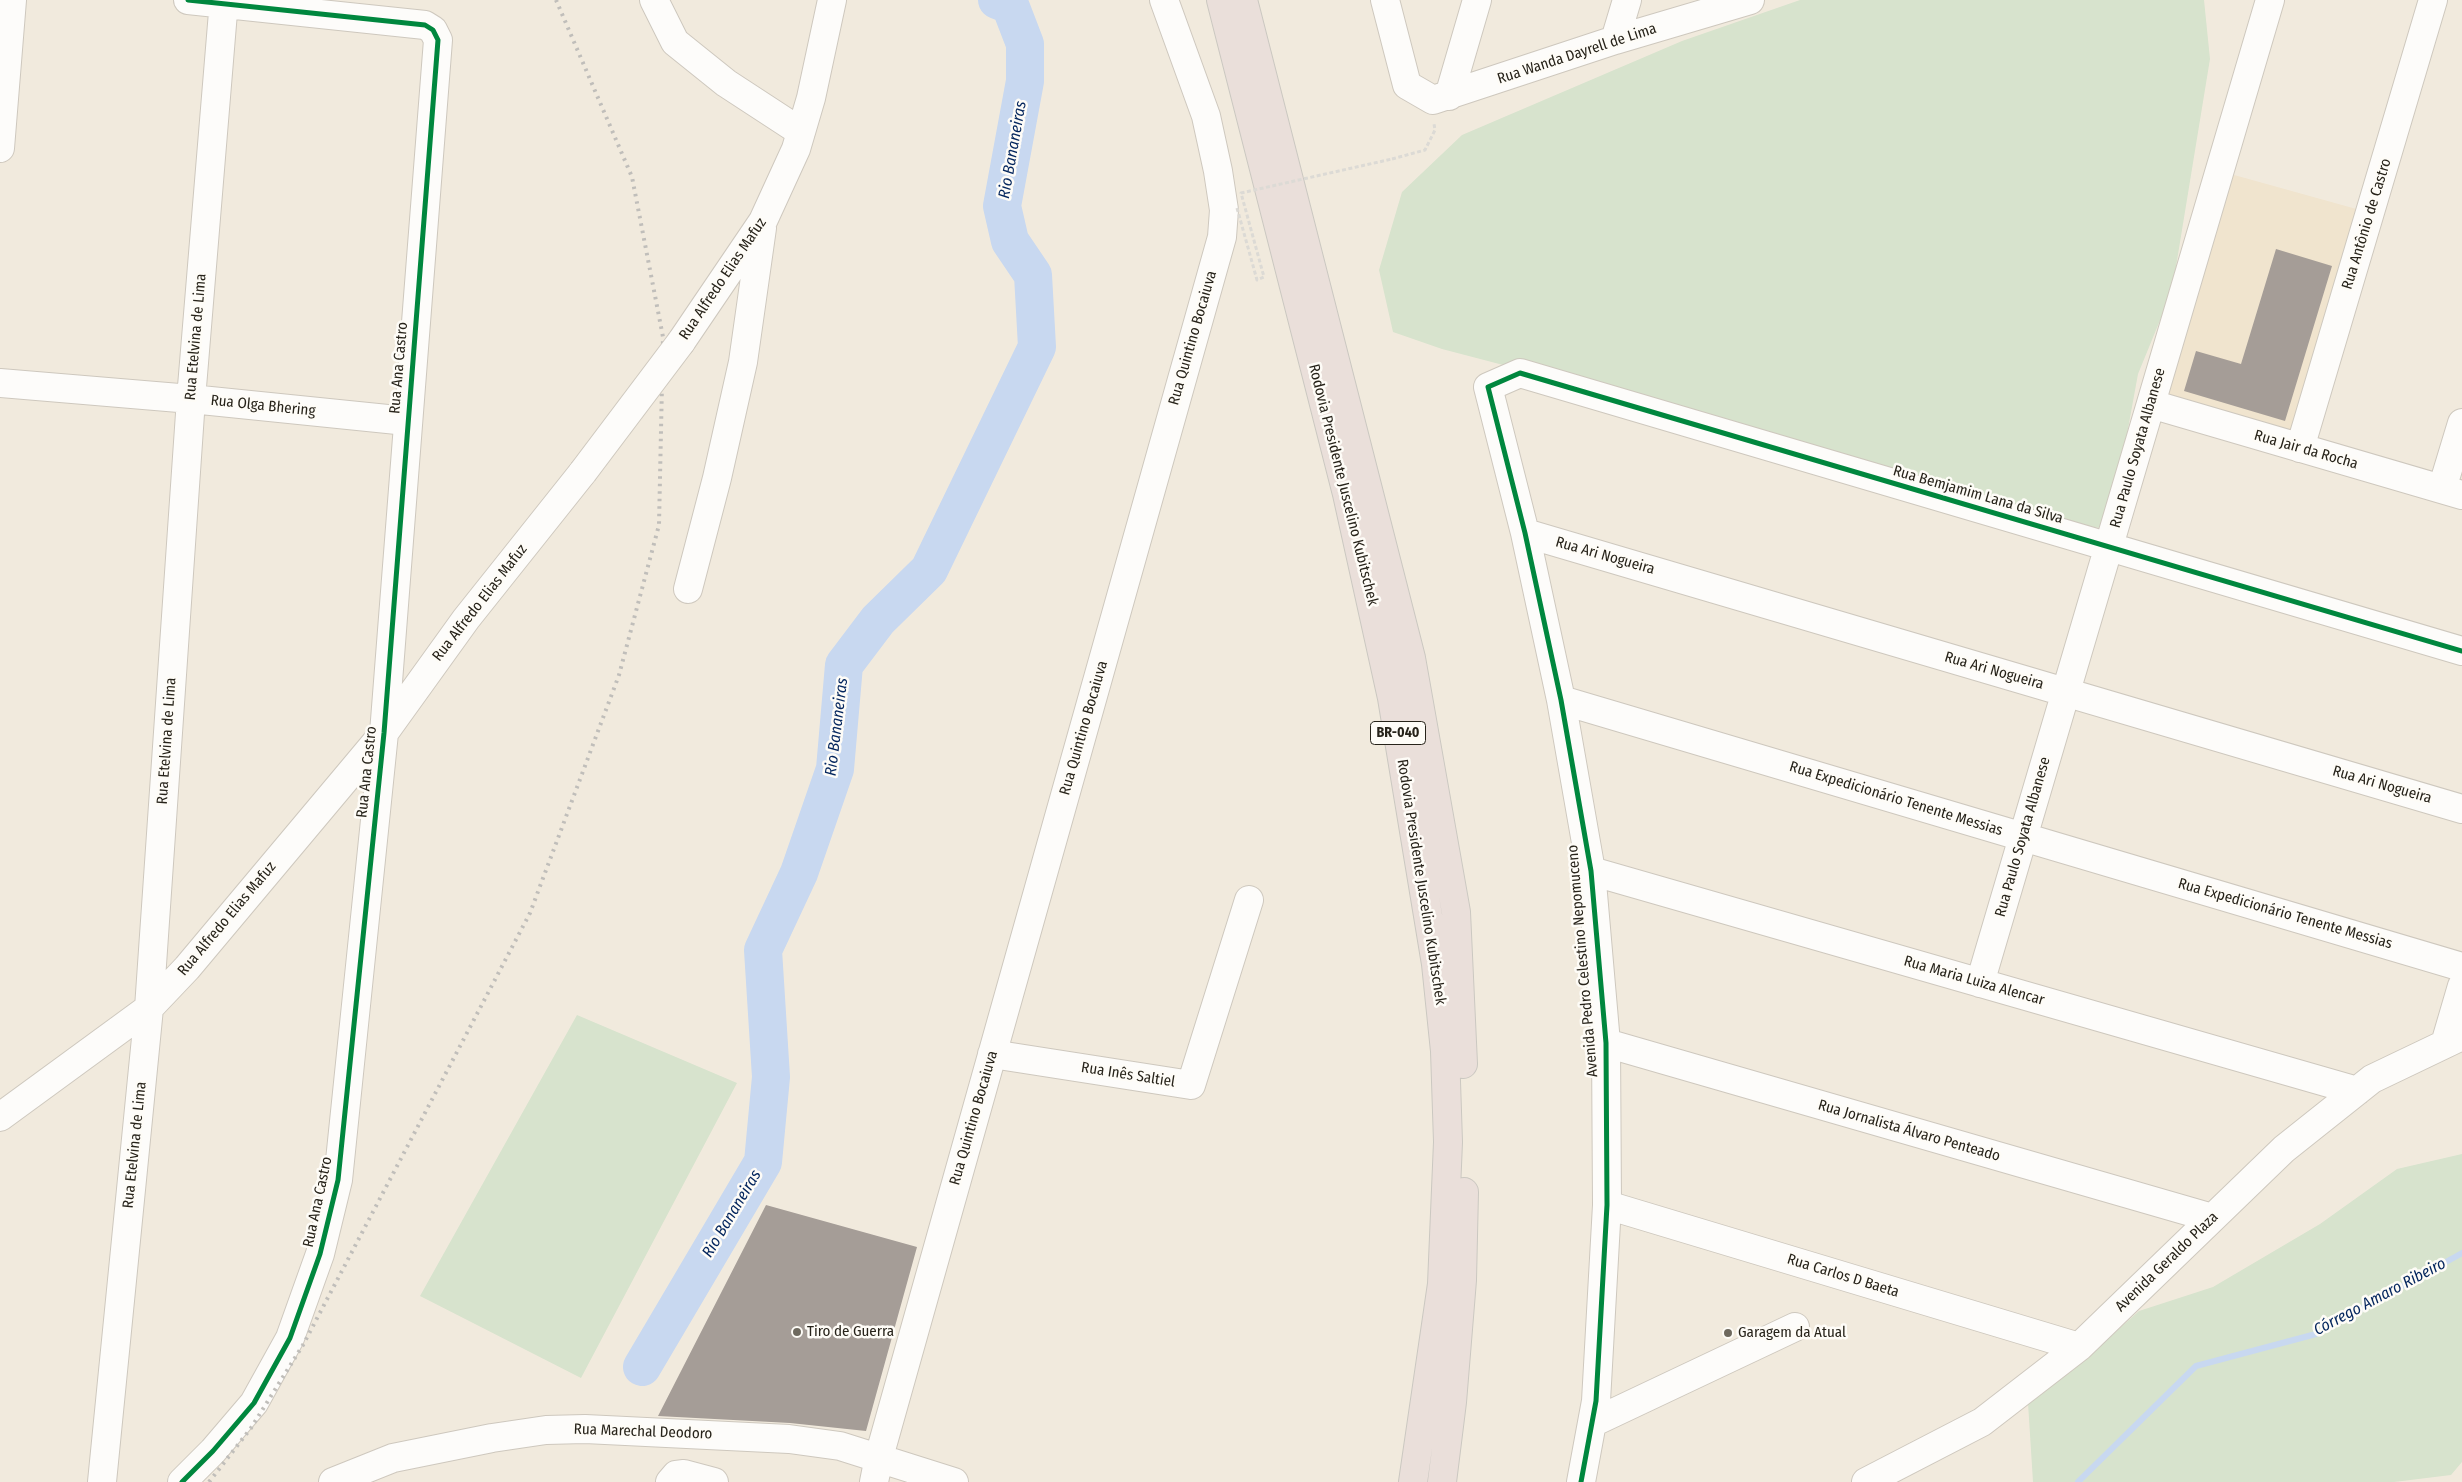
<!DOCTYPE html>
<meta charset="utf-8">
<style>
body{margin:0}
canvas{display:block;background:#f1eadd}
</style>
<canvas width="2462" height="1482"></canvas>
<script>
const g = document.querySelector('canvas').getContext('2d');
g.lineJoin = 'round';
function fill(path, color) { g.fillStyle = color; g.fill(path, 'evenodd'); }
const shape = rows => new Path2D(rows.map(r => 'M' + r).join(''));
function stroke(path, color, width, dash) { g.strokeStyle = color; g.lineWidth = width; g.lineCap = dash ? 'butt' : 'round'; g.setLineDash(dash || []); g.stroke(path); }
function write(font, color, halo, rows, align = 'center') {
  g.font = font + ' "Fira Sans Condensed",sans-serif'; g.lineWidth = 5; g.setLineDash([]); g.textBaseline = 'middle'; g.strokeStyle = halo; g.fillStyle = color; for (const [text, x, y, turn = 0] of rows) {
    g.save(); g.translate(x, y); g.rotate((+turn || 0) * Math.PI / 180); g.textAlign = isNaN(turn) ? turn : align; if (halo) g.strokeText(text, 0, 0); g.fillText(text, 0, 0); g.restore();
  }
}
fill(shape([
 [2227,173,2360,210,2297,435,2164,398]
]), '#f0e4ce');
fill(shape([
 [1800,0,2204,0,2210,59,2172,291,2138,374,2123,456,2106,529,2031,516,1786,439,1442,349,1393,332,1379,270,1402,192,1462,135,1682,41],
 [577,1015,737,1083,581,1378,420,1296],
 [2462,1154,2462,1462,2451,1475,2394,1482,2033,1482,2028,1403,2073,1370,2139,1311,2213,1287,2320,1224,2397,1169]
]), '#d7e3cd');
stroke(shape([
 [2078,1482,2196,1366,2316,1334,2462,1253]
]), '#c8d8f0', 6);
stroke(shape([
 [642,1367,763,1162,771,1077,763,950,799,873,835,769,844,665,878,620,929,570,1037,347,1033,275,1010,241,1002,206,1025,81,1025,44,1010,5,997,0]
]), '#c8d8f0', 38);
fill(shape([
 [2276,249,2332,266,2285,421,2184,391,2196,351,2241,364],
 [766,1205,917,1247,866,1431,790,1423,658,1416]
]), '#a59d97');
const minor = shape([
 [654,0,675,42,726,83,801,132],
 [1385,0,1407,85,1433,100,1615,40,1750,0],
 [1615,40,1627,0],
 [1449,96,1477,0],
 [0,148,12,0],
 [681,342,763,221,796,149,811,98,832,0],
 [0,383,191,399,407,421],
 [2151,404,2462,495],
 [2300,448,2433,0],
 [2442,489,2462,423],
 [1525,533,2462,809],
 [688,589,717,478,743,362,762,228],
 [1561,700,2462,967],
 [1591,871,2357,1091],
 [1980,983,2270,0],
 [1606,1043,2212,1218],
 [2445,1044,2462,986],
 [992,1054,1191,1085,1249,900],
 [0,1117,149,1008,187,968,384,733,466,619,583,472],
 [1607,1205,2079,1347],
 [1592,1423,1795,1327],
 [102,1482,149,1008,191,399,224,0],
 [182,1482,213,1451,254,1403,290,1338,320,1254,338,1180,384,733,438,40,433,30,425,25,188,0],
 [333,1482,393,1458,492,1438,546,1430,585,1429,789,1439,840,1446,954,1482],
 [670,1482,676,1475,684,1474,714,1482],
 [874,1482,879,1457,1222,237,1224,210,1218,171,1206,116,1164,0],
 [1581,1482,1596,1401,1607,1205,1606,1043,1591,871,1561,700,1525,533,1488,387,1520,373,2462,651],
 [1866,1482,1982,1422,2079,1347,2284,1149,2372,1079,2462,1036]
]);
const highway = shape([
 [1221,0,1347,494,1392,698,1436,964,1445,1051,1448,1142,1442,1284,1413,1482],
 [1243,0,1411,658,1456,912,1463,1064],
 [1442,1482,1452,1402,1462,1280,1464,1192]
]);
stroke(minor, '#cec8be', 30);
stroke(highway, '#cbc8c1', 30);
stroke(shape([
 [1392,159,1425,150,1435,130,1434,124]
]), '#dcdad5', 3, [4, 2.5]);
stroke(minor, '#fdfcfa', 28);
stroke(highway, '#eadfda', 28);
stroke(shape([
 [209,1482,251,1428,303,1345,530,913,619,675,659,525,663,337,632,177,556,0]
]), '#c0beba', 4, [2.5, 5]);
const minorBridge = shape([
 [583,472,681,342]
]);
stroke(minorBridge, '#cec8be', 30, []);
stroke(shape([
 [1237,208,1257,280,1264,277,1241,193,1392,159]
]), '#dcdad5', 3, [4, 2.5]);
stroke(minorBridge, '#fdfcfa', 28);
stroke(shape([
 [182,1482,213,1451,254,1403,290,1338,320,1254,338,1180,384,733,438,40,433,30,425,25,188,0],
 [1581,1482,1596,1401,1607,1205,1606,1043,1591,871,1561,700,1525,533,1488,387,1520,373,2462,651]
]), '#00873e', 5);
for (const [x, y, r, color] of [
 [797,1332,5,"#6e695e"],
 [1728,1333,5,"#6e695e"]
]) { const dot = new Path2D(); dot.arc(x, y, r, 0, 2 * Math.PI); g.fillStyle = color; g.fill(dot); stroke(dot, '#fefcf7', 2); }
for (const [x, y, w] of [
 [1398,733,55]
]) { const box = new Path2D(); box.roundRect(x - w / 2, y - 11.5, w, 23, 4); g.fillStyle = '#fefcf7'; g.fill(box); stroke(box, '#27231a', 1); }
write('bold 14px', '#27231a', null, [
 ["BR-040",1398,733]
]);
write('15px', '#27231a', '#fefcf7', [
 ["Rua Wanda Dayrell de Lima",1577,54,-18],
 ["Rua Antônio de Castro",2367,224,-73],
 ["Rua Alfredo Elias Mafuz",723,279,-56],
 ["Rua Etelvina de Lima",196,337,-85],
 ["Rua Quintino Bocaiuva",1193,338,-74],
 ["Rua Ana Castro",399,368,-85],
 ["Rua Olga Bhering",263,406,6],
 ["Rua Paulo Soyata Albanese",2138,448,-74],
 ["Rua Jair da Rocha",2306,450,16],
 ["Rodovia Presidente Juscelino Kubitschek",1343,485,76],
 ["Rua Bemjamim Lana da Silva",1978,495,16],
 ["Rua Ari Nogueira",1605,556,16],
 ["Rua Alfredo Elias Mafuz",480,603,-52],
 ["Rua Ari Nogueira",1994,671,16],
 ["Rua Quintino Bocaiuva",1084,728,-74],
 ["Rua Etelvina de Lima",167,741,-86],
 ["Rua Ana Castro",367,772,-84],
 ["Rua Ari Nogueira",2382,785,16],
 ["Rua Expedicionário Tenente Messias",1896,799,17],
 ["Rua Paulo Soyata Albanese",2023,837,-74],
 ["Rodovia Presidente Juscelino Kubitschek",1421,882,81],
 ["Rua Expedicionário Tenente Messias",2285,914,16],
 ["Rua Alfredo Elias Mafuz",227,919,-50],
 ["Avenida Pedro Celestino Nepomuceno",1583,961,-95],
 ["Rua Maria Luiza Alencar",1974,981,16],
 ["Rua Inês Saltiel",1128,1075,9],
 ["Rua Quintino Bocaiuva",974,1118,-74],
 ["Rua Jornalista Álvaro Penteado",1909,1131,16],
 ["Rua Etelvina de Lima",135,1145,-84],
 ["Rua Ana Castro",318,1202,-78],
 ["Avenida Geraldo Plaza",2167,1262,-44],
 ["Rua Carlos D Baeta",1843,1276,17],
 ["Rua Marechal Deodoro",643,1432,2]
]);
write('15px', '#27231a', '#fefcf7', [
 ["Tiro de Guerra",807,1332],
 ["Garagem da Atual",1738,1333]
], 'left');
write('italic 16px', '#03255d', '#fefcf7', [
 ["Rio Bananeiras",1013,150,-80],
 ["Rio Bananeiras",837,727,-83],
 ["Rio Bananeiras",732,1214,-59],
 ["Córrego Amaro Ribeiro",2380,1297,-28]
]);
</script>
